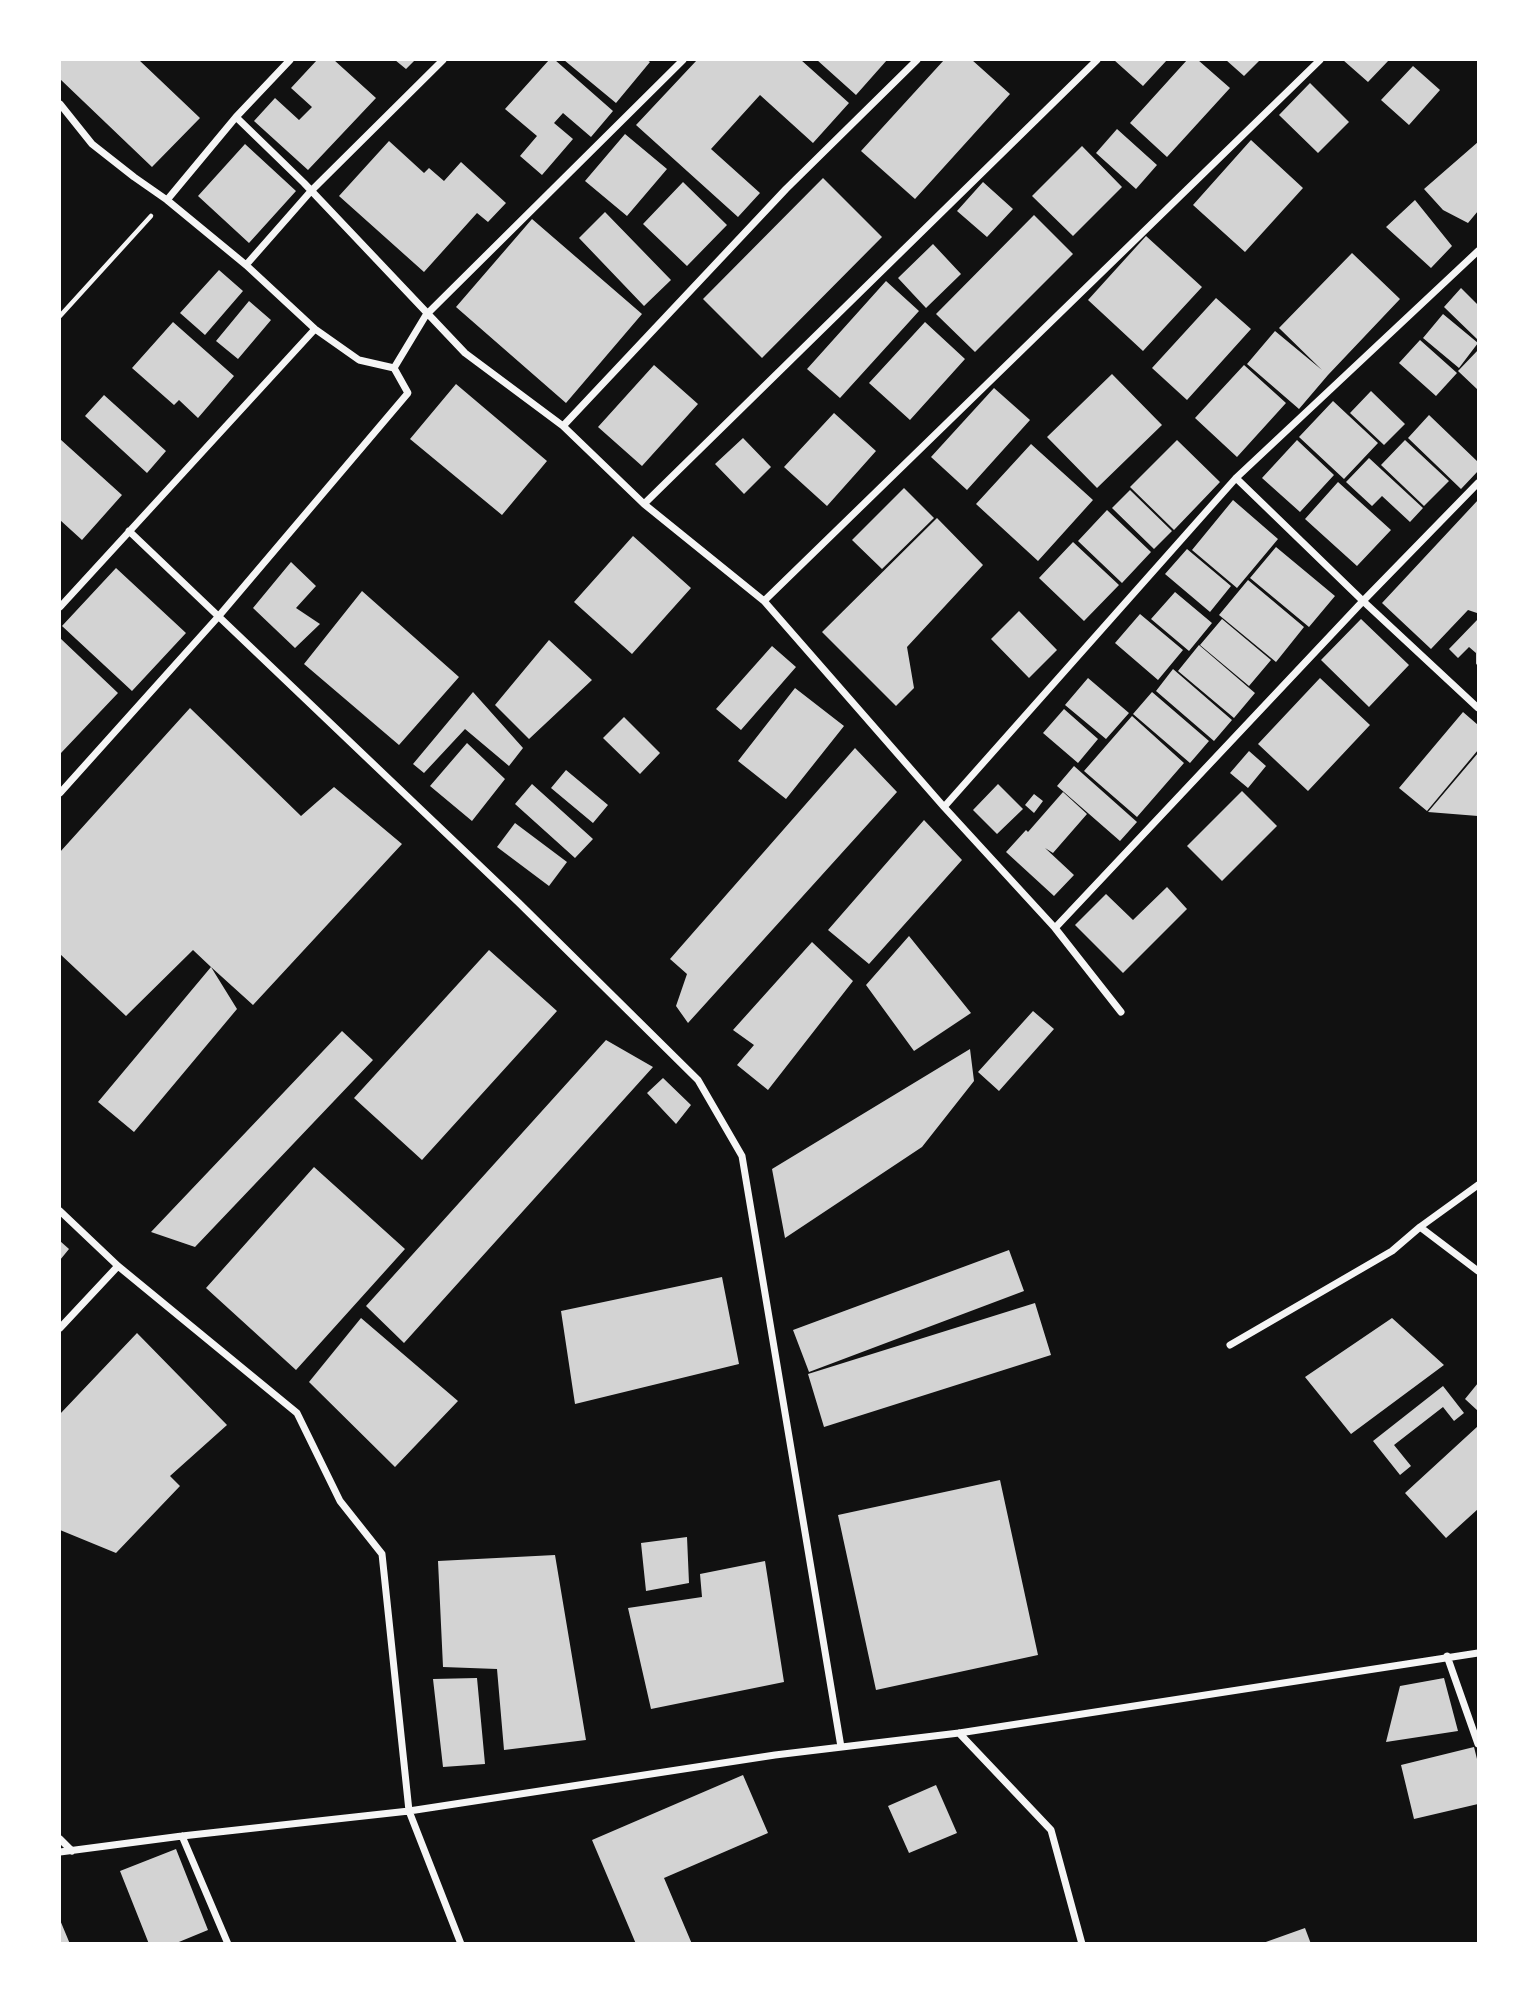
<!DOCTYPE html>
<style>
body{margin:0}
#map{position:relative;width:1538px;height:2003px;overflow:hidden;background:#111;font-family:Raleway,sans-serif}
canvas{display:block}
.frame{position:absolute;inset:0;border:61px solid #fff;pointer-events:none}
</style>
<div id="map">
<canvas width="1538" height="2003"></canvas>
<div class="frame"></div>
</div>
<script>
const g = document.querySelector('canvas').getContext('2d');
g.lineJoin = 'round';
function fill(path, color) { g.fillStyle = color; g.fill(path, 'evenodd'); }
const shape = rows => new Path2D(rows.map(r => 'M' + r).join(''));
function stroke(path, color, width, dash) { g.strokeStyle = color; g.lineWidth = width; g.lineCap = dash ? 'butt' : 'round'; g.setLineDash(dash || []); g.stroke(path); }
fill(shape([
 [60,60,139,60,200,118,152,167,60,79],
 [317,60,334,60,376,98,308,170,254,121,275,98,299,120,312,107,291,88],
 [395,60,415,60,406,69],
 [549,60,555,60,613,111,591,137,563,113,554,123,573,139,542,175,520,156,537,136,505,109],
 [564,60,647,60,650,62,616,103],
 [697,60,801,60,849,103,813,143,760,95,711,149,760,193,738,217,636,125],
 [817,60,887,60,856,95],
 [944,60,972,60,1010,94,915,199,861,151],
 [1114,60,1167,60,1143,86],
 [1187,60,1198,60,1230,88,1167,157,1130,123],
 [1226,60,1260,60,1244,76],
 [1343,60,1389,60,1368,82],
 [1413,66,1440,90,1409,125,1381,100],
 [1310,83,1349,122,1318,153,1279,115],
 [1117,129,1157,165,1136,189,1096,153],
 [625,134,667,169,627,216,585,181],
 [1251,140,1303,188,1245,252,1193,205],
 [389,141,424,173,429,168,444,181,461,162,506,203,488,222,477,213,424,272,339,196],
 [1478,142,1478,211,1468,223,1443,210,1424,189],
 [245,144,296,191,249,243,198,196],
 [1082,146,1122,187,1073,236,1032,196],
 [823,178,882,237,762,358,703,299],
 [683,182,727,225,687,266,643,224],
 [983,182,1013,209,987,237,957,211],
 [1415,200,1452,246,1431,268,1386,227],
 [605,212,671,280,644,306,579,238],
 [1034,215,1073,254,975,352,936,314],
 [532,219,642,314,566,403,456,307],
 [1146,236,1202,287,1143,351,1088,300],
 [933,244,961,274,926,308,898,278],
 [1352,253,1400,299,1328,375,1299,409,1247,364,1275,331,1322,370,1279,328],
 [219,270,243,291,205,335,180,313],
 [886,281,919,311,840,398,807,369],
 [1461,288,1478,305,1478,340,1444,307],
 [1216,298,1251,329,1187,400,1152,368],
 [249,301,271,320,238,359,216,341],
 [1443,314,1478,343,1459,368,1423,338],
 [173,322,234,376,198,418,179,400,174,405,132,368],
 [925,322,965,359,910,420,869,383],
 [1420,340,1457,373,1436,396,1399,363],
 [1478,350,1478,390,1458,371],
 [654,365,698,404,642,466,598,427],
 [1244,365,1286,403,1237,457,1195,418],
 [1112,374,1162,425,1097,488,1047,437],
 [456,384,547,461,502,515,410,439],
 [994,388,1030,420,967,490,931,457],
 [1371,391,1405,424,1384,445,1350,413],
 [104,395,166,451,147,473,85,416],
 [1333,401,1378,443,1344,479,1299,437],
 [834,413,876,451,827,506,784,467],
 [1429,415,1478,462,1478,471,1461,489,1408,438],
 [743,438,771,467,744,494,715,464],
 [60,439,122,495,82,540,60,520],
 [1177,440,1220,482,1174,530,1130,487],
 [1297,440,1334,475,1300,512,1262,478],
 [1405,440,1449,481,1424,506,1381,465],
 [1031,444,1093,500,1038,561,976,504],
 [1369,458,1423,508,1410,522,1382,496,1372,506,1346,482],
 [1338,482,1391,530,1357,566,1305,519],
 [904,488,934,518,882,569,852,540],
 [1130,490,1172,531,1154,549,1112,508],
 [1233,500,1278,539,1237,588,1192,550],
 [1478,500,1478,611,1477,613,1468,610,1431,649,1382,603],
 [1107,510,1151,552,1122,583,1078,541],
 [937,518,983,565,907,647,914,688,896,706,822,632],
 [633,536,691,588,632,654,574,602],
 [1073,542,1119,585,1084,621,1039,578],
 [1276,547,1335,596,1309,627,1250,578],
 [1187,549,1231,586,1210,612,1165,574],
 [291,562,316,586,296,608,320,624,295,648,253,608],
 [116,568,186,633,132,691,62,626],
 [1248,580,1304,627,1276,662,1219,615],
 [362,591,459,677,399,745,304,664],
 [1175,592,1212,623,1189,651,1151,619],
 [1019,611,1057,650,1029,678,991,639],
 [1140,614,1183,650,1158,680,1115,643],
 [1222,619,1271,660,1249,686,1200,645],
 [1361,619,1409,665,1369,707,1321,660],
 [1478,619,1478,662,1476,665,1476,653,1469,647,1458,658,1449,649],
 [60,638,118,693,61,753,60,751],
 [549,640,592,680,529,739,495,705],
 [1199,645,1255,693,1234,718,1178,671],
 [772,646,796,667,741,730,716,709],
 [1173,669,1232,720,1214,741,1156,691],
 [1088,678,1129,713,1106,739,1065,705],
 [1320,678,1370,725,1308,791,1258,744],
 [795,688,844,726,786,799,738,761],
 [473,692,523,748,509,766,465,729,424,773,413,764],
 [1152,692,1209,741,1190,763,1133,714],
 [190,708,301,816,334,787,402,844,253,1005,211,967,237,1009,134,1132,98,1102,211,967,193,950,126,1016,60,954,60,852],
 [1064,709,1098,739,1078,763,1043,733],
 [1463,712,1478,725,1478,750,1427,811,1399,788],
 [1132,716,1184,763,1137,817,1084,771],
 [624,717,660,753,640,774,603,738],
 [467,743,505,779,472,821,430,786],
 [855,748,897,792,688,1023,676,1006,687,974,670,959],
 [1249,751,1266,766,1248,788,1230,773],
 [1478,753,1478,816,1428,812],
 [1074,766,1137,822,1120,841,1057,786],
 [566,770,608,805,593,823,551,788],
 [532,784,593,839,575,858,515,804],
 [998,784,1023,809,997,834,973,810],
 [1242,791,1277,826,1222,881,1187,846],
 [1063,792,1087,814,1053,853,1045,848,1074,875,1054,896,1006,852,1026,830,1028,832],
 [1034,794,1043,801,1034,813,1025,805],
 [924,820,962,860,869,964,828,930],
 [515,823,567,862,549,886,497,847],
 [1167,887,1187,909,1123,973,1075,925,1106,894,1133,920],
 [909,936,971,1013,914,1051,866,985],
 [812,942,853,981,768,1090,737,1065,754,1045,733,1030],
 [489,950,557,1011,422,1160,354,1098],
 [1033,1011,1054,1029,999,1091,978,1072],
 [342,1031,373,1060,195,1247,151,1232],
 [606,1040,653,1067,404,1343,366,1306],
 [970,1049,974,1081,922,1147,785,1238,772,1169],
 [663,1078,691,1105,676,1124,647,1093],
 [314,1167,405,1249,296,1370,206,1288],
 [60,1241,69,1249,60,1260],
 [1009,1250,1024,1291,809,1372,793,1330],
 [722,1277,739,1364,575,1404,561,1311],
 [1035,1303,1051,1355,824,1427,808,1374],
 [361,1318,458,1401,395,1467,309,1382],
 [1392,1318,1444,1365,1351,1434,1305,1377],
 [137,1333,227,1425,170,1476,180,1486,116,1553,60,1530,60,1414],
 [1478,1383,1478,1411,1465,1399],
 [1443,1386,1464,1413,1454,1421,1443,1407,1394,1445,1411,1466,1400,1475,1373,1441],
 [1478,1426,1478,1509,1446,1538,1405,1493],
 [1000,1480,1038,1655,876,1690,838,1515],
 [687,1537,689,1583,646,1591,641,1543],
 [555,1555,586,1740,504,1750,497,1669,443,1667,438,1561],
 [765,1561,784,1682,651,1709,628,1608,702,1597,700,1574],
 [477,1678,485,1764,443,1767,433,1679],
 [1444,1678,1458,1731,1386,1742,1400,1686],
 [1474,1747,1478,1763,1478,1804,1414,1819,1401,1765],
 [743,1775,768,1833,664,1878,692,1944,636,1944,592,1840],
 [936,1785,957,1833,909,1853,888,1806],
 [176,1849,208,1930,174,1944,149,1944,120,1871],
 [60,1920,70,1944,60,1944],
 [1305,1928,1311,1944,1264,1944,1263,1943]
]), '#d3d3d3');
stroke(shape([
 [60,316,151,216]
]), '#f5f5f5', 4.5);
stroke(shape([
 [290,60,236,117,167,200,246,265,315,329,359,360,394,368,426,315,683,60],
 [60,104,92,144,134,177,167,200],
 [236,117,304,183,465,353,563,426,644,504,764,601,944,807,1055,928,1121,1012],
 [246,265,311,191,443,60],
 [563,426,786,189,917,60],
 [1236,478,1363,601,1478,708],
 [644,504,1097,60],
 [129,531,519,903,698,1080,742,1156,841,1747],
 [764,601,1320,60],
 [60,607,315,329],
 [60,793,218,617,408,393,394,368],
 [944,807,1236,478,1478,251],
 [1055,928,1363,601,1478,483],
 [60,1211,118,1266,297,1413,340,1501,382,1554,409,1811,461,1944],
 [1420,1227,1478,1271],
 [60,1328,118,1266],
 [1230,1345,1392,1251,1420,1227,1478,1185],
 [1447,1656,1478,1744],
 [959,1733,1051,1830,1082,1944],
 [182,1836,228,1944],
 [60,1839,72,1851],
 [60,1852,182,1836,409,1811,775,1755,959,1733,1478,1653]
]), '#f5f5f5', 7);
</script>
